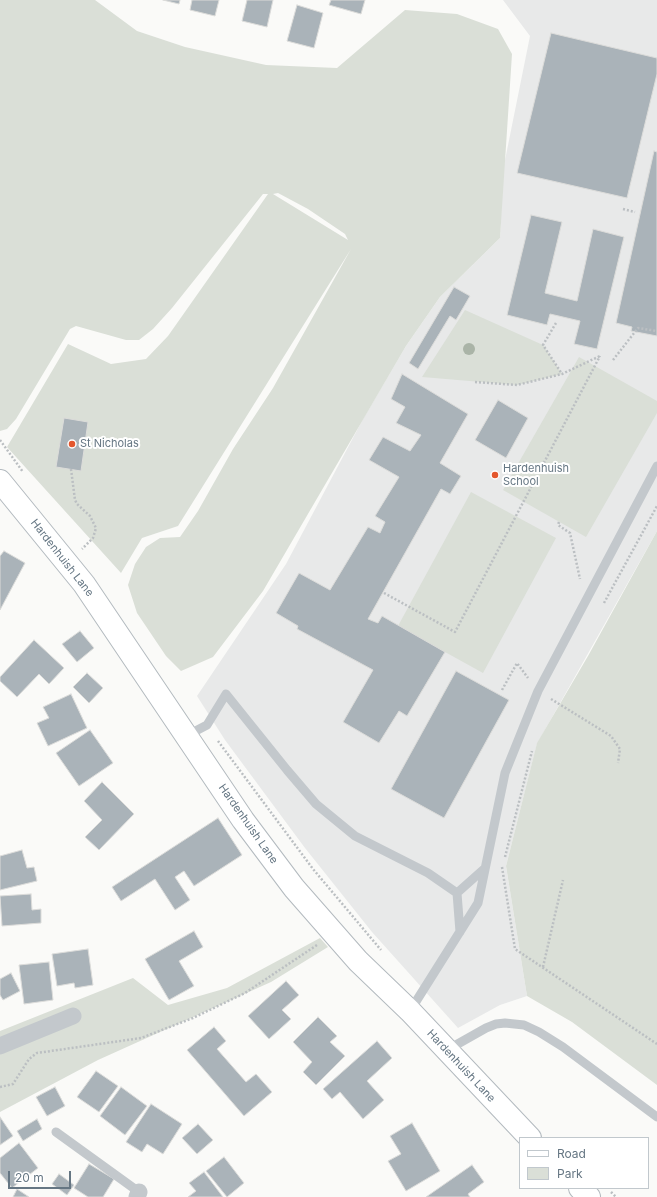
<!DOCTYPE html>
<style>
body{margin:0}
#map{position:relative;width:657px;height:1197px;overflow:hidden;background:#fafaf8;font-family:Inter,sans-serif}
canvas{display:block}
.legend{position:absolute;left:519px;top:1137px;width:130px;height:52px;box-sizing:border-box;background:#fff;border:1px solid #c1c8cd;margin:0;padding:5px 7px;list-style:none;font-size:12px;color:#657683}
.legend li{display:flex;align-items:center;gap:8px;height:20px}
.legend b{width:20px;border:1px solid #c1c8cd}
.scale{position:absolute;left:8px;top:1171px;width:63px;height:18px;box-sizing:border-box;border:2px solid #657683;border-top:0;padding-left:5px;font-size:12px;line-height:14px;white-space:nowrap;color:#657683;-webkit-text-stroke:3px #fff;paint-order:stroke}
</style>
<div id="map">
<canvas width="657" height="1197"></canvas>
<ul class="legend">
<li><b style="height:5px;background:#fff"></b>Road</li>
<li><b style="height:11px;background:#dadfd7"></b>Park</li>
</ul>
<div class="scale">20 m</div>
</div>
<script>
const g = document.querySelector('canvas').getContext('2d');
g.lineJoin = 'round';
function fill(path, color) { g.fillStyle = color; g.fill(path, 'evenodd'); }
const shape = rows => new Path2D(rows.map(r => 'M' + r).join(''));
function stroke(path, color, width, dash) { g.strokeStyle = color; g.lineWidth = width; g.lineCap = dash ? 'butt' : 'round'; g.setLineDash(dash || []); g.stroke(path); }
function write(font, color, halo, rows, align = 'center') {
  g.font = font + ' Inter,sans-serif'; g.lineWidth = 4; g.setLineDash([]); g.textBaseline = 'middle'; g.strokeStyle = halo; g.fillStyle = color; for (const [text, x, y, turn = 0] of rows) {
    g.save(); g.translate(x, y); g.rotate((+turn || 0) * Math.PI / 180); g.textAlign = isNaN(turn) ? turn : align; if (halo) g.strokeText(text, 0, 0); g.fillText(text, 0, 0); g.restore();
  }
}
fill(shape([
 [503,0,657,0,657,531,537,744,506,866,527,996,500,1005,458,1028,372,932,305,848,225,740,197,696,286,564,363,419,406,346,440,297,500,238,503,170,530,36]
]), '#e8e9e9');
fill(shape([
 [0,0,95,0,137,31,185,47,266,65,337,68,405,10,457,14,498,29,512,54,500,238,440,297,406,346,263,591,213,657,181,671,166,656,137,613,128,585,135,564,146,547,160,538,180,537,198,511,233,449,273,388,351,249,178,526,142,538,121,573,7,447,68,344,111,364,146,359,168,336,268,194,263,194,172,308,153,329,139,340,126,340,76,326,70,329,16,419,7,429,0,431],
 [278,193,308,209,345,234,348,240,273,194],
 [465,310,543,345,562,374,517,385,422,377],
 [579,357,657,401,657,413,586,537,503,490],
 [471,492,556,538,483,673,398,626],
 [657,531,657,1085,572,1022,527,996,506,866,537,743,588,656],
 [320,938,328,947,271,982,98,1060,0,1112,0,1031,133,978,168,1005,227,988]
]), '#dadfd7');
const building = shape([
 [163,0,180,0,179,4,163,0],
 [192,0,219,0,215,16,190,10,192,0],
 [247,0,273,0,267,27,242,21,247,0],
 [331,0,365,0,361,14,329,5,331,0],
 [297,5,323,13,314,48,287,41,297,5],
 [551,33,657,58,657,74,627,198,517,173,551,33],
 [654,151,657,152,657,336,631,331,632,327,616,323,654,151],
 [531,215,562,222,545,293,577,301,593,229,624,237,597,349,574,344,580,321,550,314,547,325,507,315,531,215],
 [454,287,470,296,456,320,450,316,418,369,409,363,454,287],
 [402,374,468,414,440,463,461,476,450,494,441,489,368,619,378,623,382,616,445,652,407,716,399,711,379,743,343,722,373,670,297,629,298,626,276,613,299,573,330,590,368,527,380,533,385,522,375,516,399,477,369,460,383,437,410,451,421,435,396,423,405,407,391,399,402,374],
 [498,400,528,418,506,458,475,440,498,400],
 [64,418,88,422,81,471,56,467,64,418],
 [4,551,25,563,0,610,0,556,4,551],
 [80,631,94,648,77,662,62,644,80,631],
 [34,640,64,668,49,684,39,674,17,697,0,681,0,677,34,640],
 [456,671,509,700,444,818,391,789,456,671],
 [87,673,103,688,89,703,73,687,87,673],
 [71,694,87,728,48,746,37,723,49,718,43,707,71,694],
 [90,730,113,763,79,786,56,753,90,730],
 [102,782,134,814,99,850,85,837,102,820,84,801,102,782],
 [218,818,242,855,194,886,184,871,175,877,190,900,175,910,155,879,121,901,112,887,218,818],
 [22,850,27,868,34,867,37,881,0,890,0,856,22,850],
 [31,894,32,910,41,909,41,923,2,926,0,896,31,894],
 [194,931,203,947,179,961,194,986,169,1000,145,959,194,931],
 [88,949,93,985,75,988,74,983,57,986,52,954,88,949],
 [49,962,53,1000,24,1004,19,965,49,962],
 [11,973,20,991,3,1000,0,995,0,979,11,973],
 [286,981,299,995,282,1010,291,1019,269,1039,248,1016,286,981],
 [318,1017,337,1036,330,1042,345,1056,316,1085,303,1072,312,1062,293,1042,318,1017],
 [214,1027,226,1041,217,1049,246,1082,256,1074,272,1092,244,1116,187,1050,214,1027],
 [377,1041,392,1058,367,1081,384,1100,363,1119,340,1092,332,1099,323,1089,377,1041],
 [96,1071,118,1086,99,1112,77,1097,96,1071],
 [55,1087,65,1106,47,1116,36,1097,55,1087],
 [121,1087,147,1106,125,1135,100,1116,121,1087],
 [151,1104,182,1124,163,1154,147,1144,142,1152,126,1142,151,1104],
 [0,1117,13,1136,0,1145,0,1117],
 [37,1119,42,1129,23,1141,17,1131,37,1119],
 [412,1123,440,1171,406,1191,388,1161,401,1154,390,1136,412,1123],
 [198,1124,213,1140,197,1154,182,1138,198,1124],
 [19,1143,38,1168,12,1188,0,1173,0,1158,19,1143],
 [224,1157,244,1183,227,1197,206,1171,224,1157],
 [89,1164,114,1179,103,1197,88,1197,74,1188,89,1164],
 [472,1165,484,1182,468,1194,470,1197,426,1197,472,1165],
 [204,1172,223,1197,188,1197,196,1191,189,1183,204,1172],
 [59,1174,74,1185,67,1195,52,1184,59,1174],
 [17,1189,29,1197,13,1197,17,1189]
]);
fill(building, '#aab3b9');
stroke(building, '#dcdcda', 1);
const secondary = shape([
 [0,481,84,584,243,820,294,888,358,961,410,1011,530,1138],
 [580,1188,589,1197]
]);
stroke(secondary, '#b3babf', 24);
stroke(shape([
 [623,209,635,212],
 [556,323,543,345,562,374],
 [613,360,638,328,657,331],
 [475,382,517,385,562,374,600,356],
 [0,440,23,472],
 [71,469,75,500,77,504,90,516,96,528,93,538,82,549],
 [559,522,558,525,570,533,580,579],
 [384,593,455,632,600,356],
 [604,603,657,506],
 [502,690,517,663,528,678],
 [551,699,611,736,620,749,618,763],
 [218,741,313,869,381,950],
 [505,857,532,751],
 [502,867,515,949,657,1044],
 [543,967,563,880],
 [0,1087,13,1084,29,1059,37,1053,141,1038,193,1018,245,993,317,945],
 [611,1192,616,1197]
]), '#bbbfc2', 2.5, [2, 2]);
stroke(shape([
 [186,736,207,725,226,694,287,770,316,804,355,836,428,873,457,893,484,869],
 [457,893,460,932],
 [410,1011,478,903,505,773,538,691,657,466],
 [447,1050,486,1028,496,1024,505,1023,524,1025,539,1032,563,1047,657,1117],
 [56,1132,139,1192]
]), '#c3c8cc', 9);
stroke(shape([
 [0,1046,73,1016],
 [137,1197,139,1192]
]), '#c3c8cc', 17);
stroke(secondary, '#fff', 22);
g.fillStyle = '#aab4a7';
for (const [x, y] of [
 [469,349]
]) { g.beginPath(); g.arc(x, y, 6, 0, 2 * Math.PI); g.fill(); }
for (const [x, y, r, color] of [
 [72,444,4,"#e4572e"],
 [495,475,4,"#e4572e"]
]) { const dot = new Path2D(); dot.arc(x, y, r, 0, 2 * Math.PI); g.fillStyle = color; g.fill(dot); stroke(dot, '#fff', 1.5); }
write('11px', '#657683', '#fff', [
 ["St Nicholas",80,444],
 ["Hardenhuish",503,469],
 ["School",503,482]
], 'left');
write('11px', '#657683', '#fff', [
 ["Hardenhuish Lane",62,558,52],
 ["Hardenhuish Lane",248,824,55],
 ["Hardenhuish Lane",461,1066,47]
]);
</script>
